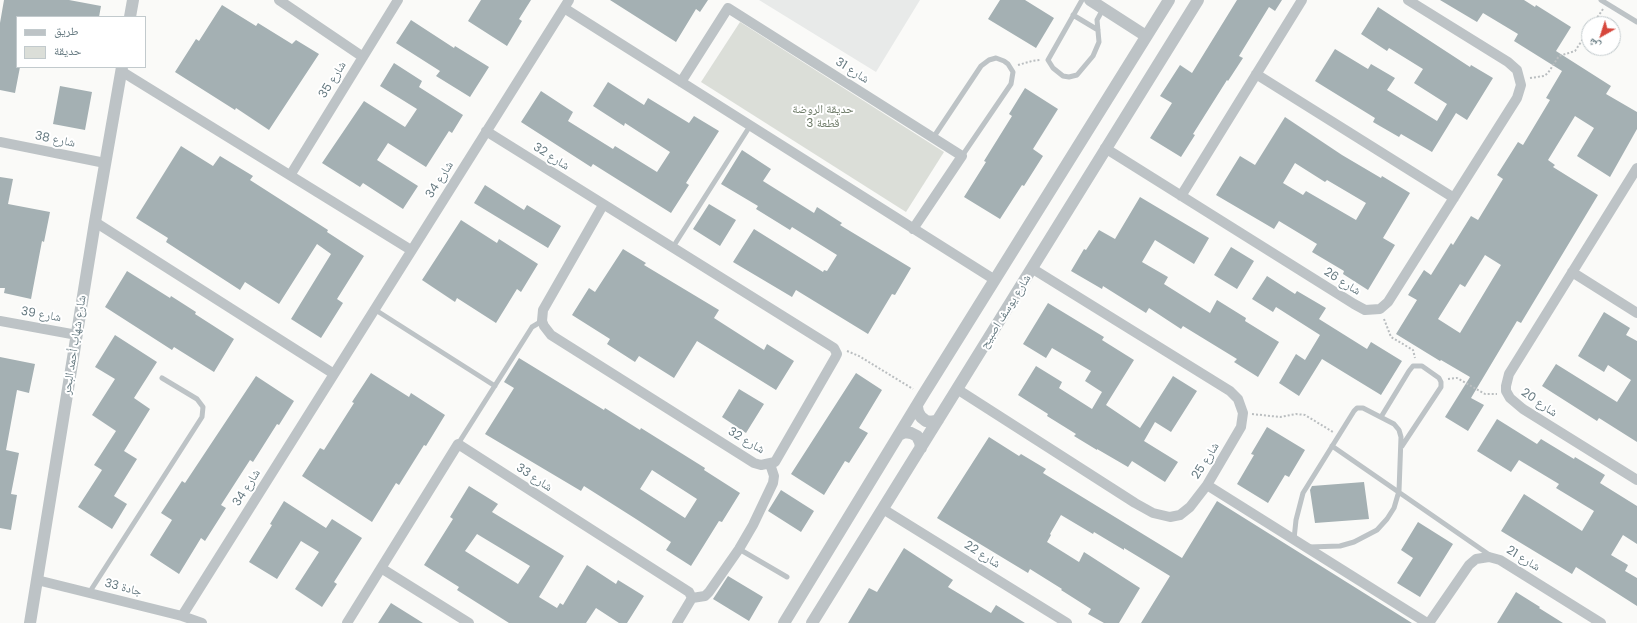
<!DOCTYPE html>
<meta charset="utf-8">
<style>
body{margin:0}
#map{position:relative;width:1637px;height:623px;overflow:hidden;background:#fafaf8;font-family:Poppins,"Noto Naskh Arabic",sans-serif}
canvas{display:block}
.legend{position:absolute;left:16px;top:16px;width:130px;height:52px;box-sizing:border-box;background:#fff;border:1px solid #c2cacd;margin:0;padding:5px 7px;list-style:none;font-size:12px;color:#667a81}
.legend li{display:flex;align-items:center;gap:8px;height:20px}
.legend b{width:20px;border:1px solid #c2cacd}
.north{position:absolute;left:1581px;top:16px;width:40px;height:40px;box-sizing:border-box;background:#fff;border:1px solid #c2cacd;border-radius:50%;rotate:219deg;font-size:11px;font-weight:700;line-height:16px;text-align:center;color:#667a81}
.north::after{content:'';display:block;margin:auto;width:14px;height:18px;background:#d6473c;clip-path:polygon(50% 0,100% 100%,50% 72%,0 100%)}
</style>
<div id="map">
<canvas width="1637" height="623"></canvas>
<ul class="legend">
<li><b style="height:5px;background:#bdc3c6"></b>طريق</li>
<li><b style="height:11px;background:#dbded8"></b>حديقة</li>
</ul>
<div class="north">ش</div>
</div>
<script>
const g = document.querySelector('canvas').getContext('2d');
g.lineJoin = 'round';
function fill(path, color) { g.fillStyle = color; g.fill(path, 'evenodd'); }
const shape = rows => new Path2D(rows.map(r => 'M' + r).join(''));
function stroke(path, color, width, dash) { g.strokeStyle = color; g.lineWidth = width; g.lineCap = dash ? 'butt' : 'round'; g.setLineDash(dash || []); g.stroke(path); }
function write(font, color, halo, rows, align = 'center') {
  g.font = font + ' Poppins,"Noto Naskh Arabic",sans-serif'; g.lineWidth = 4; g.setLineDash([]); g.textBaseline = 'middle'; g.strokeStyle = halo; g.fillStyle = color; for (const [text, x, y, turn = 0] of rows) {
    g.save(); g.translate(x, y); g.rotate((+turn || 0) * Math.PI / 180); g.textAlign = isNaN(turn) ? turn : align; if (halo) g.strokeText(text, 0, 0); g.fillText(text, 0, 0); g.restore();
  }
}
fill(shape([
 [759,0,920,0,876,72]
]), '#e8eae9');
fill(shape([
 [740,22,944,152,906,212,701,82]
]), '#dbded8');
fill(shape([
 [4,0,69,0,101,6,99,17,17,17,17,67,20,67,15,93,0,90,0,23],
 [481,0,531,0,519,19,522,21,507,46,468,21],
 [610,0,708,0,700,12,696,9,676,42],
 [1000,0,1025,0,1054,18,1036,48,988,19],
 [1237,0,1282,0,1275,11,1269,7,1239,56,1243,58,1228,81,1227,80,1193,134,1195,135,1181,157,1150,138,1172,103,1160,96,1180,65,1192,73],
 [1440,0,1524,0,1535,7,1536,5,1571,27,1556,51,1611,86,1606,94,1637,112,1637,129,1610,177,1577,156,1594,128,1575,116,1548,160,1555,165,1553,167,1598,195,1521,323,1517,321,1471,398,1484,405,1468,431,1445,417,1470,377,1441,360,1440,361,1396,334,1417,300,1408,295,1424,270,1431,275,1451,243,1453,245,1471,216,1478,220,1503,179,1497,175,1518,142,1523,145,1550,100,1546,98,1562,71,1514,41,1518,34,1483,13,1477,22],
 [1485,255,1501,265,1460,333,1438,319,1460,284,1465,287],
 [222,5,256,26,258,23,292,44,296,40,319,54,269,130,236,108,235,110,175,72,196,39,199,41],
 [1378,7,1470,67,1471,65,1493,78,1467,120,1456,113,1432,152,1401,134,1399,137,1373,122,1375,118,1315,81,1335,49,1368,69,1371,64,1395,78,1387,90,1437,121,1447,104,1414,83,1423,69,1389,48,1387,51,1361,34],
 [411,20,454,48,455,46,489,67,470,97,436,76,440,71,396,43],
 [394,63,422,81,419,87,463,115,452,133,449,131,426,167,388,143,377,160,418,186,403,209,363,183,360,187,322,163,364,101,405,127,417,109,380,86],
 [608,82,644,105,648,98,689,123,694,116,719,131,686,183,689,185,671,213,593,164,591,167,521,122,541,91,573,112,568,121,613,149,615,146,657,172,670,152,625,123,624,126,593,106],
 [60,86,92,92,85,130,53,124],
 [1025,88,1058,109,1033,149,1043,156,1024,186,1022,185,1000,219,964,197,986,162,984,161,1012,116,1009,114],
 [1285,117,1342,155,1381,178,1382,176,1410,193,1383,238,1395,245,1368,290,1343,274,1344,271,1312,252,1317,244,1279,221,1274,229,1216,195,1240,156,1255,165],
 [1295,163,1325,182,1327,180,1366,203,1356,220,1306,191,1303,195,1283,183],
 [181,146,213,166,220,156,253,176,250,180,328,230,327,232,364,256,337,299,343,303,321,338,291,319,331,254,317,244,279,304,245,282,240,290,166,242,168,238,136,218],
 [742,150,771,169,763,181,814,213,817,207,842,223,840,225,911,268,895,295,892,294,868,334,796,290,792,297,733,262,754,229,823,272,824,270,827,271,837,255,792,227,790,230,756,209,758,206,721,184],
 [0,177,13,179,8,204,50,212,44,242,42,241,31,299,4,293,5,288,0,288],
 [485,185,524,210,527,205,561,226,548,248,474,203],
 [1140,197,1209,238,1194,264,1155,240,1142,262,1168,277,1164,284,1210,313,1217,300,1246,318,1245,321,1279,342,1258,377,1234,362,1237,359,1183,326,1181,329,1149,308,1146,313,1103,286,1102,289,1071,271,1084,249,1086,250,1099,230,1115,239],
 [709,204,736,220,720,246,693,229],
 [461,220,497,243,499,239,538,264,521,292,517,289,496,323,457,298,455,302,422,280],
 [1231,247,1254,261,1237,289,1214,275],
 [623,249,646,263,644,265,719,310,714,318,764,350,767,344,794,361,776,390,697,341,674,378,639,356,635,362,607,344,610,339,572,315,589,288,595,292],
 [127,271,170,298,171,296,196,312,195,314,234,339,214,372,174,347,172,350,105,307],
 [1267,276,1295,294,1297,291,1326,308,1319,319,1367,349,1371,342,1402,361,1381,395,1322,359,1299,396,1279,383,1296,354,1305,360,1320,335,1276,307,1273,312,1252,299],
 [1048,303,1104,337,1102,340,1134,360,1106,405,1140,428,1173,376,1197,391,1171,432,1155,422,1144,441,1178,462,1165,482,1132,461,1128,467,1097,449,1097,450,1074,436,1076,434,1047,416,1048,414,1018,395,1036,366,1062,382,1059,388,1092,409,1102,392,1085,381,1091,371,1052,348,1046,358,1023,344],
 [1604,312,1630,328,1626,335,1637,341,1637,442,1599,418,1597,421,1542,386,1556,364,1617,402,1631,380,1608,365,1604,372,1578,356],
 [115,335,157,362,134,398,150,409,124,451,137,459,114,496,127,504,112,529,78,507,102,470,94,465,116,431,92,415,115,379,95,367],
 [0,357,35,364,29,393,17,390,6,450,19,453,11,494,17,495,11,530,0,528],
 [519,358,604,410,605,408,640,430,641,428,705,468,704,470,740,493,722,522,719,521,691,566,666,550,671,542,636,519,584,486,581,491,485,434,514,388,504,382],
 [652,470,697,499,685,518,640,489],
 [371,373,409,397,411,393,445,415,426,446,424,445,399,485,396,483,372,522,302,476,320,448,324,450,354,403,352,402],
 [856,373,882,390,859,428,868,433,849,463,845,461,824,495,791,474],
 [256,376,294,401,279,425,277,424,253,462,250,460,221,505,226,508,205,541,201,538,179,574,150,555,172,520,161,513,182,481,185,483],
 [739,389,764,404,746,433,722,417],
 [1497,419,1537,444,1541,439,1574,459,1575,457,1605,475,1600,483,1637,506,1637,544,1623,535,1611,555,1628,565,1625,571,1637,578,1637,606,1576,567,1572,574,1501,531,1524,494,1582,531,1594,511,1556,488,1559,484,1519,460,1511,472,1477,451],
 [1267,427,1305,450,1289,477,1285,475,1268,503,1237,484,1254,455,1251,454],
 [989,437,1019,456,1021,454,1046,469,1043,473,1182,558,1217,501,1412,623,1141,623,1170,576,1124,548,1124,550,1094,532,1093,534,1061,515,1050,534,1051,535,1047,542,1079,562,1084,552,1140,588,1119,623,1104,623,1088,614,1091,609,1061,590,1062,589,1030,569,1028,573,937,518],
 [1364,482,1369,519,1315,523,1310,490,1312,486],
 [469,486,498,504,492,512,564,556,539,597,557,608,560,603,563,605,587,565,616,584,618,580,644,596,627,623,619,623,596,608,586,623,509,623,457,590,459,587,424,565,453,519,450,517],
 [477,534,530,566,518,584,465,551],
 [781,490,814,511,801,532,768,511],
 [284,501,326,528,332,519,362,538,334,582,337,584,322,607,295,589,319,552,301,541,277,579,249,562,272,525,270,524],
 [1418,522,1453,544,1420,597,1397,583,1413,558,1401,550],
 [904,548,953,580,948,587,991,613,996,605,1025,623,848,623,869,588,877,592],
 [728,576,763,597,749,621,713,599],
 [1516,592,1540,607,1539,608,1563,623,1497,623],
 [391,603,423,623,378,623]
]), '#a4b0b3');
stroke(shape([
 [1593,24,1603,9],
 [1018,65,1032,61,1040,60],
 [1530,78,1544,76,1548,73,1559,56,1575,51,1589,30],
 [1384,319,1391,337,1413,350,1415,358],
 [847,351,859,356,913,389],
 [1448,379,1457,378,1485,394,1497,394],
 [1252,414,1280,417,1296,414,1305,415,1333,432]
]), '#babec0', 2, [2, 2]);
stroke(shape([
 [1082,0,1048,60,1053,68,1063,76,1069,77,1077,75,1093,56,1099,42,1097,20,1103,9],
 [1601,0,1637,22],
 [1073,15,1098,30],
 [933,138,981,66,989,60,996,58,1004,61,1008,64,1013,72,1011,84,962,156],
 [673,247,750,126],
 [374,309,495,386],
 [1381,417,1409,371,1413,366,1422,366,1439,378,1441,382,1441,387,1402,446],
 [458,444,532,327,542,321],
 [1332,446,1491,556],
 [1294,539,1296,520,1303,493,1354,411,1357,408,1363,408,1394,424,1399,430,1401,437,1399,491,1394,508,1387,519,1377,530,1354,542,1340,546,1309,547],
 [739,549,787,577],
 [89,593,202,417,203,407,197,399,162,378]
]), '#bdc3c6', 5);
stroke(shape([
 [279,0,363,57],
 [564,8,995,280],
 [121,71,411,250],
 [1256,74,1454,198],
 [681,82,728,8,962,156,913,229],
 [486,131,834,348,837,354,835,358,775,462,761,465,754,463,551,335,544,326,542,321,543,310,603,205],
 [0,142,105,163],
 [1105,148,1354,304,1365,310,1380,309,1388,302,1517,98,1521,85,1517,70,1508,62,1408,0],
 [1637,168,1509,374,1506,386,1506,391,1510,398,1523,409,1637,480],
 [291,174,398,0],
 [1181,196,1302,0],
 [95,222,334,374],
 [1572,272,1637,313],
 [0,321,77,335],
 [957,389,1135,503,1153,513,1170,517,1180,515,1190,507,1207,485,1241,427,1243,413,1238,399,1230,391,1033,269],
 [1207,485,1427,623],
 [883,509,1067,623],
 [381,568,469,623],
 [37,580,182,616,202,623],
 [692,598,705,596,709,592,739,549,753,525,773,483,774,476,770,464],
 [182,616,569,0],
 [347,623,458,444,689,592,692,598],
 [677,623,692,598],
 [1429,623,1469,565,1476,559,1489,557,1500,560,1601,623]
]), '#bdc3c6', 10);
stroke(shape([
 [1090,0,1146,36],
 [130,17,133,0],
 [917,407,918,412,921,417,926,421,932,422,938,420],
 [899,435,905,432,911,433,917,436,920,442,921,448],
 [30,623,95,222,122,67],
 [784,623,923,395,1169,0],
 [812,623,1198,0]
]), '#bdc3c6', 12);
write('12px', '#667a81', '#fff', [
 ["شارع 31",852,71,32],
 ["شارع 35",333,80,-58],
 ["شارع 38",55,140,11],
 ["شارع 32",551,157,32],
 ["شارع 34",440,180,-58],
 ["شارع 26",1342,282,32],
 ["شارع يوسف اصبيح",1006,312,-58],
 ["شارع 39",41,315,10],
 ["شارع شهاب أحمد البحر",75,345,-81],
 ["شارع 20",1539,403,34],
 ["شارع 32",746,441,30],
 ["شارع 25",1206,461,-58],
 ["شارع 33",534,478,33],
 ["شارع 34",247,488,-58],
 ["شارع 22",982,555,32],
 ["شارع 21",1523,559,31],
 ["جادة 33",123,588,14]
]);
write('12px', '#6c7966', '#fff', [
 ["حديقة الروضة",823,110],
 ["قطعة 3",823,124]
]);
</script>
